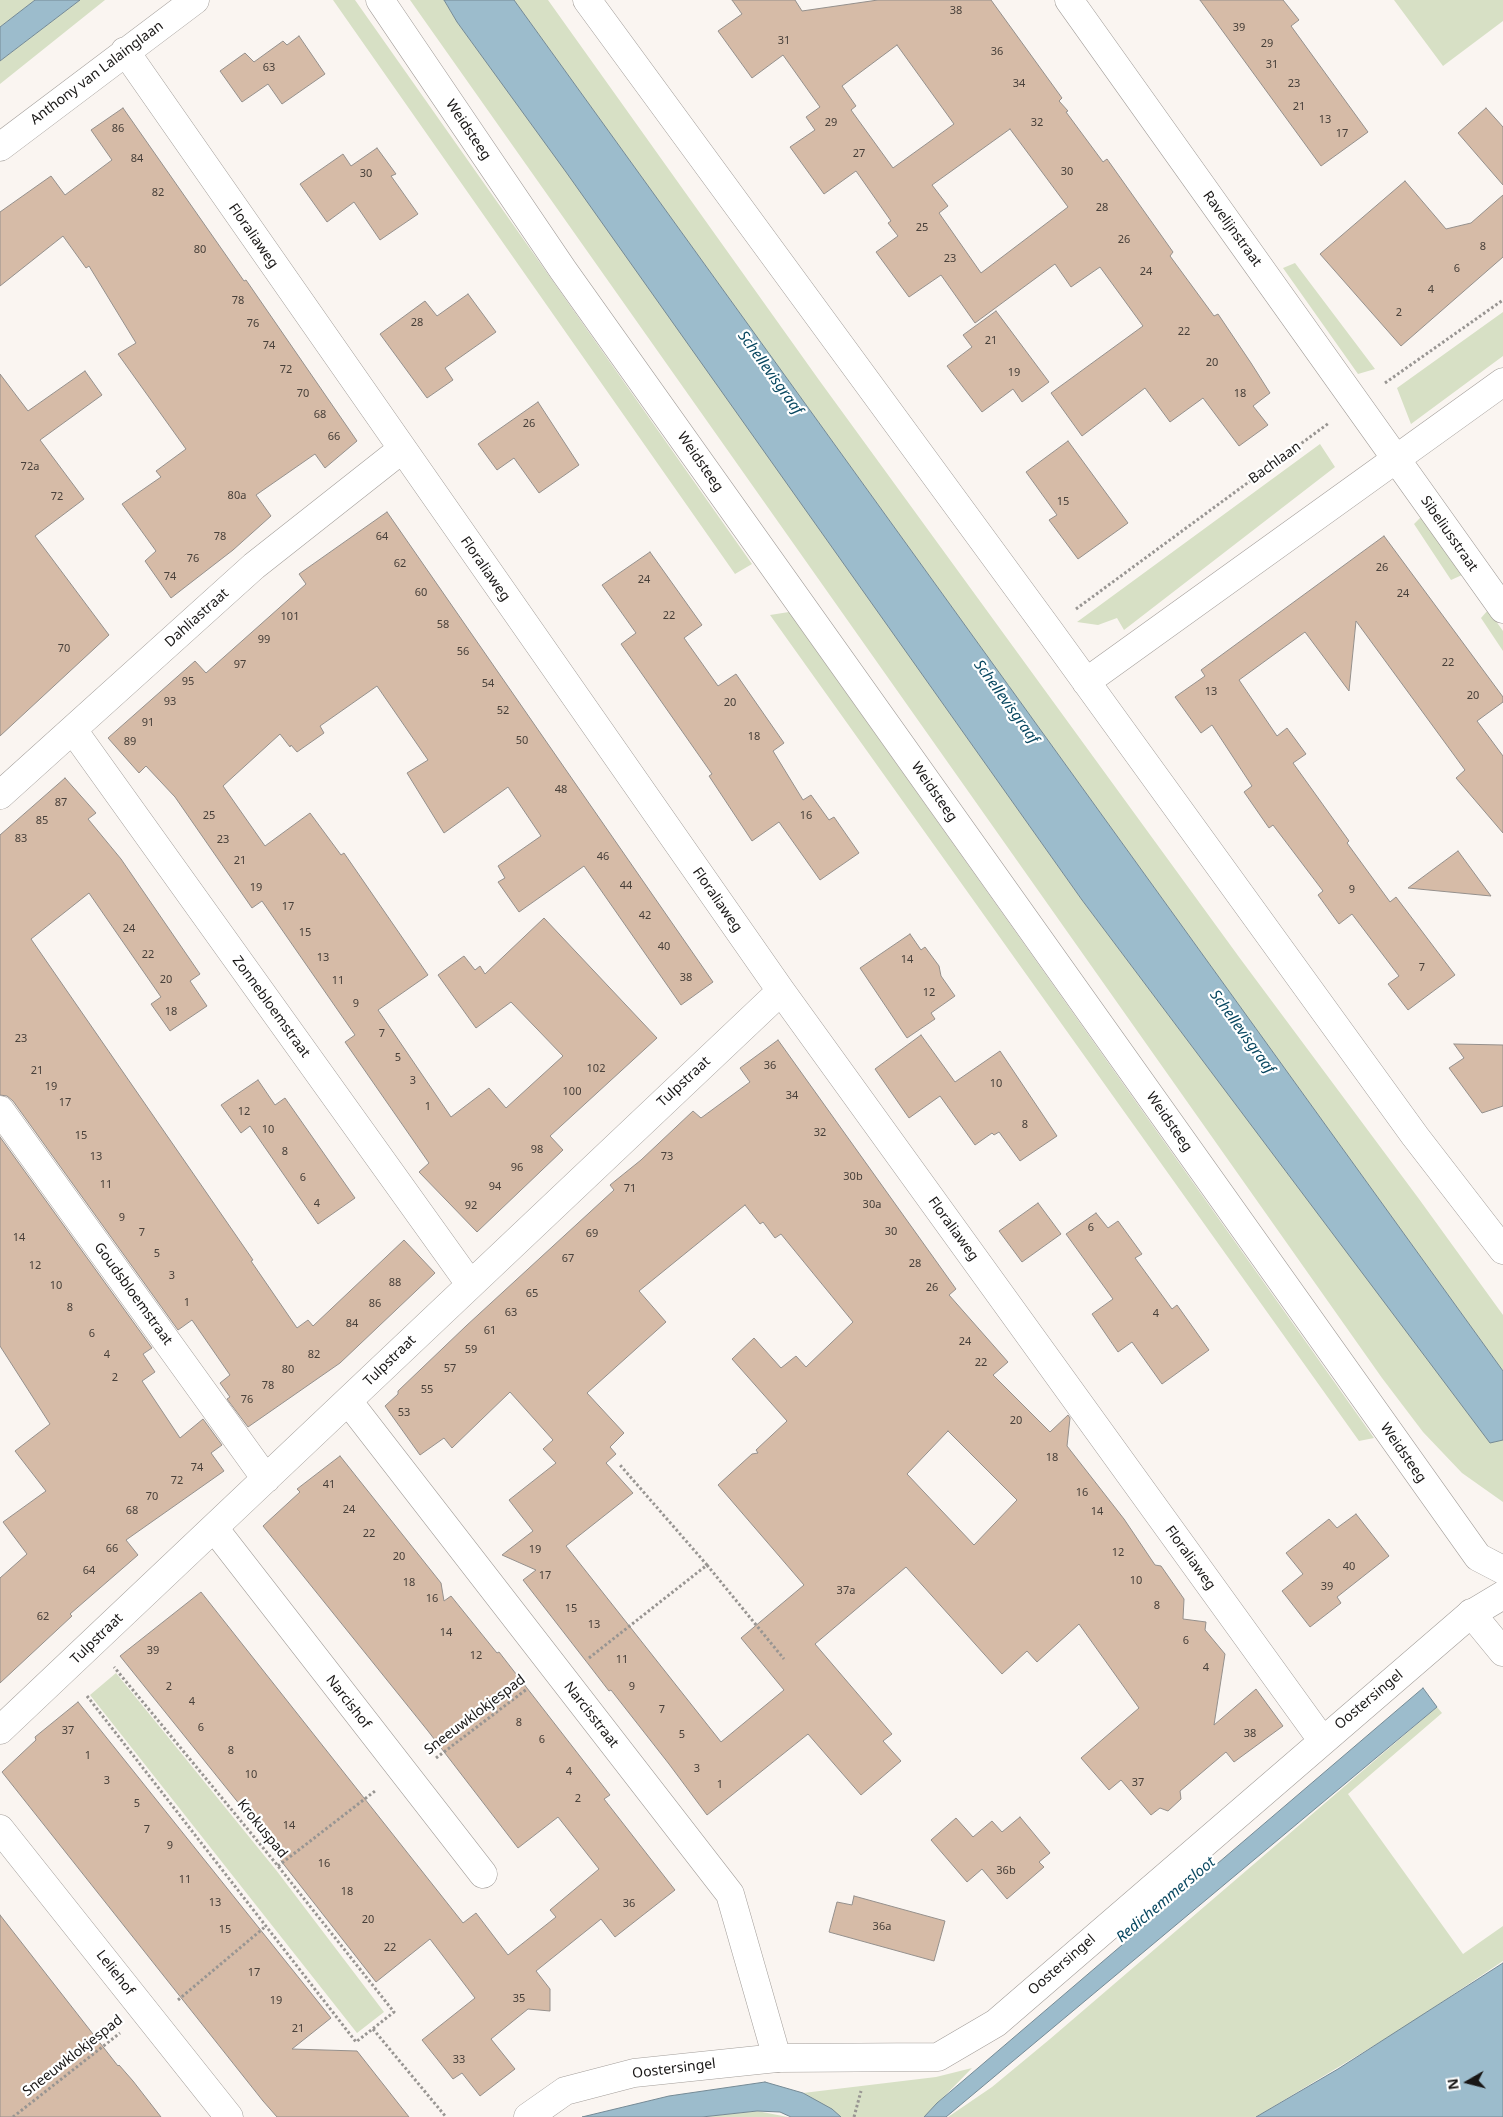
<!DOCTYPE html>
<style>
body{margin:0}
#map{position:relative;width:1503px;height:2117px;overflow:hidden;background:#faf5f1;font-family:"Noto Sans",sans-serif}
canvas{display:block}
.north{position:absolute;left:1443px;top:2057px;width:50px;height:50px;-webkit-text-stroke:4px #fff;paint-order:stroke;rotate:262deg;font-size:14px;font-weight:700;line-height:20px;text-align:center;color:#191716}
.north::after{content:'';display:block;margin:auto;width:18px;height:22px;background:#191716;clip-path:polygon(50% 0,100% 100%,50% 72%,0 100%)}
</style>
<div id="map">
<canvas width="1503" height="2117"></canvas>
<div class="north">N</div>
</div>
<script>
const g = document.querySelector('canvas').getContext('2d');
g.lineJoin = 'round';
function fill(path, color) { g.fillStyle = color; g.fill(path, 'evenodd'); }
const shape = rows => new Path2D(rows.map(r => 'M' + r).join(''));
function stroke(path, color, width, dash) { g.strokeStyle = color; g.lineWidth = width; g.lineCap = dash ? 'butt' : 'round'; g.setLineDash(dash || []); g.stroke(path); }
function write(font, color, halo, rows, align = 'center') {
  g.font = font + ' "Noto Sans",sans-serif'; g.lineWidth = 4.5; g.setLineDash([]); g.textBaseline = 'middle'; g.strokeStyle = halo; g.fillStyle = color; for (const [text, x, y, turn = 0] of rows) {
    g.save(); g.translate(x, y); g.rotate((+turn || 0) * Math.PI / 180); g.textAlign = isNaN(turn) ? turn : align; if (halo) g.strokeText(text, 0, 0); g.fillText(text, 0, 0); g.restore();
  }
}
fill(shape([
 [0,0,35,0,0,27],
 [80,0,105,0,0,84,0,61],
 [333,0,355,0,752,564,735,574],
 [410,0,444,0,457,22,566,171,1082,900,1490,1442,1503,1440,1503,1502,1462,1473,1423,1432,1382,1378],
 [514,0,548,0,819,380,1239,957,1419,1199,1503,1315,1503,1371],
 [1394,0,1503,0,1503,21,1443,66],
 [1295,263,1375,369,1358,374,1283,268],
 [1503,312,1503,356,1411,424,1397,388],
 [1320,444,1335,467,1124,630,1117,618,1098,625,1077,622],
 [1421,517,1462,575,1451,580,1414,524],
 [1488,610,1503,631,1503,651,1481,618],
 [789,612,1374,1438,1359,1441,770,615],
 [116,1673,276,1870,384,2012,357,2033,90,1695],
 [1437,1707,1442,1713,1348,1794,1463,1954,1503,1926,1503,1961,1403,2028,1256,2117,948,2117,992,2087,1050,2039],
 [972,2068,924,2117,841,2117,803,2093,936,2077],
 [757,2111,788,2117,702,2117]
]), '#d7e0c5');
const water = shape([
 [35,0,80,0,0,61,0,27,35,0],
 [444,0,514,0,1503,1371,1503,1440,1490,1443,1082,900,566,172,457,22,444,0],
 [1423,1688,1437,1707,946,2117,924,2117,937,2103,1423,1688],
 [1503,1963,1503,2117,1256,2117,1338,2069,1503,1963],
 [765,2082,803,2093,832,2109,841,2117,791,2117,780,2112,757,2111,702,2117,582,2117,669,2096,765,2082]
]);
fill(water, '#9cbccc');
stroke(water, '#758a95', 1);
const building = shape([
 [732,0,795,0,802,11,878,0,991,0,1062,98,1059,101,1068,111,1066,112,1103,162,1107,159,1173,252,1170,256,1214,316,1218,314,1251,363,1270,393,1253,406,1268,425,1239,446,1203,398,1170,422,1145,388,1082,436,1051,393,1143,326,1100,267,1071,287,1055,264,975,323,941,275,909,297,876,252,898,236,888,223,891,221,856,171,824,194,790,147,815,130,806,117,820,107,783,55,752,78,718,31,742,14,732,0],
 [897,45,954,124,893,168,851,110,856,106,842,86,897,45],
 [1010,129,1068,207,981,273,939,213,948,206,932,185,1010,129],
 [1200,0,1283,0,1299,20,1291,26,1368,132,1321,166,1200,0],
 [299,36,325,74,282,104,268,84,242,102,220,71,245,53,254,62,283,41,287,45,299,36],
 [123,108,244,281,246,280,357,441,325,468,315,454,256,495,271,516,233,550,171,598,145,561,156,551,122,504,161,477,156,471,186,449,118,354,136,343,89,266,86,268,63,236,0,286,0,212,51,176,65,195,112,160,91,130,123,108],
 [1486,108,1503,127,1503,185,1458,133,1486,108],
 [377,148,396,174,391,176,418,214,380,240,354,202,327,222,300,184,343,154,351,166,377,148],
 [1405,181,1446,229,1471,223,1503,195,1503,257,1401,346,1320,254,1405,181],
 [468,294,496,332,445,368,453,380,427,398,380,334,425,301,437,316,468,294],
 [996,311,1049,382,1022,402,1013,389,982,412,947,366,972,347,963,335,996,311],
 [85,371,102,395,40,440,84,499,35,536,109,635,0,736,0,374,28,411,85,371],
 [538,402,579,465,539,493,514,458,497,470,478,444,538,402],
 [1068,441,1128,523,1078,559,1049,520,1057,515,1026,472,1068,441],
 [387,512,713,982,681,1005,584,866,519,912,498,882,505,878,498,866,541,836,508,787,444,833,407,773,428,760,377,686,320,726,324,733,297,752,291,745,290,747,280,734,223,786,265,846,310,813,341,855,344,853,395,927,428,975,378,1010,451,1117,489,1088,506,1108,563,1056,511,1002,476,1028,438,975,464,956,475,970,480,966,485,974,544,918,657,1038,550,1136,563,1150,477,1232,419,1172,429,1163,345,1042,355,1035,262,901,252,908,175,797,146,766,139,773,108,738,195,661,206,673,306,584,299,574,387,512],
 [1384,536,1503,697,1503,702,1477,721,1503,756,1503,833,1456,778,1465,770,1356,621,1349,691,1305,632,1239,680,1277,736,1287,728,1306,754,1293,763,1349,841,1347,843,1390,902,1396,897,1455,975,1408,1010,1388,984,1399,976,1352,914,1339,924,1318,895,1323,891,1273,825,1269,828,1244,792,1252,786,1212,725,1201,733,1175,697,1205,676,1201,670,1384,536],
 [650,552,702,625,684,638,718,686,736,674,784,743,773,751,803,800,811,795,829,820,834,817,859,853,820,880,779,822,752,841,709,776,712,774,621,644,636,633,602,585,650,552],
 [65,778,96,813,88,819,121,859,200,974,190,981,207,1006,170,1031,151,1004,161,997,89,893,31,939,253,1260,251,1261,297,1328,308,1320,313,1326,404,1240,435,1273,340,1363,248,1427,227,1399,230,1397,220,1383,230,1375,192,1320,178,1330,13,1101,7,1096,0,1095,0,835,65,778],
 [1458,851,1491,896,1408,888,1458,851],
 [910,934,921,950,925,947,939,966,941,976,955,996,931,1013,935,1019,907,1038,860,968,910,934],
 [921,1035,955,1082,1000,1051,1057,1136,1020,1161,999,1132,994,1135,992,1133,975,1145,940,1096,909,1118,875,1069,921,1035],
 [778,1040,956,1289,949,1295,1008,1362,993,1375,1050,1432,1068,1415,1070,1418,1067,1446,1124,1519,1155,1565,1161,1566,1184,1599,1183,1619,1206,1622,1205,1630,1225,1654,1214,1725,1256,1689,1283,1726,1234,1762,1226,1752,1180,1791,1181,1799,1168,1811,1160,1808,1151,1815,1121,1780,1109,1790,1081,1758,1139,1708,1079,1624,1037,1662,1027,1651,1002,1674,906,1567,815,1644,892,1734,883,1741,901,1761,861,1795,808,1734,707,1815,669,1764,611,1690,609,1691,589,1665,523,1580,536,1570,502,1555,533,1531,509,1500,556,1463,543,1449,553,1440,510,1392,452,1448,444,1438,420,1455,385,1406,398,1394,398,1391,466,1326,614,1190,610,1185,641,1160,693,1111,701,1118,750,1082,740,1068,778,1040],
 [745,1205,760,1224,763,1222,775,1238,781,1234,853,1322,806,1367,796,1356,781,1368,754,1338,732,1359,787,1421,756,1450,758,1453,752,1454,718,1485,804,1585,741,1638,784,1690,721,1742,566,1546,633,1493,606,1463,616,1454,610,1447,624,1433,587,1393,666,1322,639,1291,745,1205],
 [948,1431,1017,1500,974,1545,907,1474,948,1431],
 [1454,1044,1503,1045,1503,1106,1482,1113,1449,1068,1464,1058,1454,1044],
 [258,1080,275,1105,285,1098,355,1198,318,1224,250,1126,241,1133,221,1105,258,1080],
 [0,1137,152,1348,143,1354,155,1372,142,1381,180,1438,203,1419,222,1445,211,1453,224,1471,126,1540,138,1555,70,1614,72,1616,0,1683,0,1578,27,1554,3,1522,46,1491,15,1451,50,1424,0,1346,0,1137],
 [1038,1203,1061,1234,1022,1262,999,1231,1038,1203],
 [1096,1213,1108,1228,1118,1221,1142,1254,1135,1258,1172,1309,1177,1305,1209,1350,1162,1384,1132,1342,1118,1352,1092,1314,1113,1299,1066,1234,1096,1213],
 [340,1456,441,1583,444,1601,451,1596,497,1653,499,1652,610,1795,604,1799,675,1890,615,1937,601,1919,536,1971,550,1989,550,2011,528,2009,491,2039,515,2069,480,2096,462,2073,453,2079,422,2040,475,1998,430,1939,376,1982,256,1829,257,1826,120,1656,201,1592,463,1923,476,1913,508,1955,556,1917,550,1910,599,1869,558,1817,518,1848,428,1731,263,1526,300,1492,297,1489,340,1456],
 [1356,1514,1389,1556,1337,1597,1341,1603,1310,1627,1282,1591,1303,1574,1286,1553,1329,1519,1337,1528,1356,1514],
 [78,1702,331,2018,292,2049,357,2051,409,2117,277,2117,263,2101,2,1772,36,1740,35,1737,78,1702],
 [1020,1817,1050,1853,1039,1862,1044,1867,1007,1899,982,1869,967,1882,931,1840,956,1818,973,1837,992,1821,1002,1832,1020,1817],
 [854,1896,945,1921,934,1961,829,1932,837,1902,852,1905,854,1896],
 [0,1915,118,2066,119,2065,133,2081,161,2117,0,2117,0,1915]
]);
fill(building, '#d6bba7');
stroke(building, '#95908c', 1);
const street = shape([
 [587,0,1048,629,1415,1136,1503,1250],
 [1069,0,1503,609],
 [125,51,781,991,1322,1740],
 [0,147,195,0],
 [1086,682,1503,382],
 [73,730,470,1284],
 [0,795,254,566,401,450],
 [0,1110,266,1479],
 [348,1401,730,1894,777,2058],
 [214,1528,483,1874],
 [1471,1613,1503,1652],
 [0,1730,781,991],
 [0,1829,229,2117]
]);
const secondary = shape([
 [380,0,563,270,1478,1557,1503,1570],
 [528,2117,565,2091,634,2073,777,2058,938,2057,996,2023,1468,1616,1503,1595]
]);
stroke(street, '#a39e9a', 29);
stroke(secondary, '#a39e9a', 29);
stroke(shape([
 [1385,383,1503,300],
 [1076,609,1329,423],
 [707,1565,784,1659],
 [589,1658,707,1565,620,1465],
 [87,1696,356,2042,394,2012,278,1866,114,1667],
 [436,1758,527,1689],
 [278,1866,375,1791],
 [178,2000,266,1926],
 [373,2029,446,2117],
 [13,2117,120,2033],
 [854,2117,861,2091]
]), '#989592', 3, [2.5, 2.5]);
stroke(street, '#fff', 28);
stroke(secondary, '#fff', 28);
write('11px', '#48403a', null, [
 ["38",956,11],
 ["39",1239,28],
 ["31",784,41],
 ["29",1267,44],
 ["36",997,52],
 ["31",1272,65],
 ["63",269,68],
 ["34",1019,84],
 ["23",1294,84],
 ["21",1299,107],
 ["13",1325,120],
 ["29",831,123],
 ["32",1037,123],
 ["86",118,129],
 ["17",1342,134],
 ["27",859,154],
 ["84",137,159],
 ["30",1067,172],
 ["30",366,174],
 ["82",158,193],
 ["28",1102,208],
 ["25",922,228],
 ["26",1124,240],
 ["8",1483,247],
 ["80",200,250],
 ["23",950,259],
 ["6",1457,269],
 ["24",1146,272],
 ["4",1431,290],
 ["78",238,301],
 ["2",1399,313],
 ["28",417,323],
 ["76",253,324],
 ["22",1184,332],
 ["21",991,341],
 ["74",269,346],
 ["20",1212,363],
 ["72",286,370],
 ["19",1014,373],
 ["70",303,394],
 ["18",1240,394],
 ["68",320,415],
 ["26",529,424],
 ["66",334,437],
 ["72a",30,467],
 ["80a",237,496],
 ["72",57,497],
 ["15",1063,502],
 ["78",220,537],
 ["64",382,537],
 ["76",193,559],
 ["62",400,564],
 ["26",1382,568],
 ["74",170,577],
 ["24",644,580],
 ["60",421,593],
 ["24",1403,594],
 ["22",669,616],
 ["101",290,617],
 ["58",443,625],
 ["99",264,640],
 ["70",64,649],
 ["56",463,652],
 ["22",1448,663],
 ["97",240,665],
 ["95",188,682],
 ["54",488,684],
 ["13",1211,692],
 ["20",1473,696],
 ["93",170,702],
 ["20",730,703],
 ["52",503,711],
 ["91",148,723],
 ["18",754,737],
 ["50",522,741],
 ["89",130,742],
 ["48",561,790],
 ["87",61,803],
 ["25",209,816],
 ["16",806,816],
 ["85",42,821],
 ["83",21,839],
 ["23",223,840],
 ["46",603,857],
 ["21",240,861],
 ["44",626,886],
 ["19",256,888],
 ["9",1352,890],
 ["17",288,907],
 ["42",645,916],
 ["24",129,929],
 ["15",305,933],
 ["40",664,947],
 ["22",148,955],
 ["13",323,958],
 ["14",907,960],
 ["7",1422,968],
 ["38",686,978],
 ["20",166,980],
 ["11",338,981],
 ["12",929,993],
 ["9",356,1004],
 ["18",171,1012],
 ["7",382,1034],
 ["23",21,1039],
 ["5",398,1058],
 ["36",770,1066],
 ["102",596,1069],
 ["21",37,1071],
 ["3",413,1081],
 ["10",996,1084],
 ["19",51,1087],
 ["100",572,1092],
 ["34",792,1096],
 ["17",65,1103],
 ["1",428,1107],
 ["12",244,1112],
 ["8",1025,1125],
 ["10",268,1130],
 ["32",820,1133],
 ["15",81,1136],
 ["98",537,1150],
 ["8",285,1152],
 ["13",96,1157],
 ["73",667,1157],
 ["96",517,1168],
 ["30b",853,1177],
 ["6",303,1178],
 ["11",106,1185],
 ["94",495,1187],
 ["71",630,1189],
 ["4",317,1204],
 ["30a",872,1205],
 ["92",471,1206],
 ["9",122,1218],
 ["6",1091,1228],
 ["30",891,1232],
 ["7",142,1233],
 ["69",592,1234],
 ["14",19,1238],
 ["5",157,1254],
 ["67",568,1259],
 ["28",915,1264],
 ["12",35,1266],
 ["3",172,1276],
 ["88",395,1283],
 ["10",56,1286],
 ["26",932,1288],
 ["65",532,1294],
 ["1",187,1303],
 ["86",375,1304],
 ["8",70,1308],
 ["63",511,1313],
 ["4",1156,1314],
 ["84",352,1324],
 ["61",490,1331],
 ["6",92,1334],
 ["24",965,1342],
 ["59",471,1350],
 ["4",107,1355],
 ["82",314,1355],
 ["22",981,1363],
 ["57",450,1369],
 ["80",288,1370],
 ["2",115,1378],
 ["78",268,1386],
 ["55",427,1390],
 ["76",247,1400],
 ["53",404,1413],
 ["20",1016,1421],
 ["18",1052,1458],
 ["74",197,1468],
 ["72",177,1481],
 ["41",329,1485],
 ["16",1082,1493],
 ["70",152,1497],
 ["24",349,1510],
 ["68",132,1511],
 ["14",1097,1512],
 ["22",369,1534],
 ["66",112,1549],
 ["19",535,1550],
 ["12",1118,1553],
 ["20",399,1557],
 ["40",1349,1567],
 ["64",89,1571],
 ["17",545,1576],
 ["10",1136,1581],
 ["18",409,1583],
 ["39",1327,1587],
 ["37a",846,1591],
 ["16",432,1599],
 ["8",1157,1606],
 ["15",571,1609],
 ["62",43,1617],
 ["13",594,1625],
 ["14",446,1633],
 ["6",1186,1641],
 ["39",153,1651],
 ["12",476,1656],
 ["11",622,1660],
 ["4",1206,1668],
 ["2",169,1687],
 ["9",632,1687],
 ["4",192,1702],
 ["7",662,1710],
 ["8",519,1723],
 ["6",201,1728],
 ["37",68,1731],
 ["38",1250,1734],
 ["5",682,1735],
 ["6",542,1740],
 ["8",231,1751],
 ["1",88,1756],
 ["3",697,1769],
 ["4",569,1772],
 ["10",251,1775],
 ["3",107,1781],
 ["37",1138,1783],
 ["1",720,1785],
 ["2",578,1799],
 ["5",137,1804],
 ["14",289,1826],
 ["7",147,1830],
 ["9",170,1846],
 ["16",324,1864],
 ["36b",1006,1871],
 ["11",185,1880],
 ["18",347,1892],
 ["13",215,1903],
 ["36",629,1904],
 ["20",368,1920],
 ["36a",882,1927],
 ["15",225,1930],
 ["22",390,1948],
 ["17",254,1973],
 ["35",519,1999],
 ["19",276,2001],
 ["21",298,2029],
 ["33",459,2060]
]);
write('14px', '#191716', '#fff', [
 ["Anthony van Lalainglaan",97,73,-37],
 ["Weidsteeg",468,130,56],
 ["Ravelijnstraat",1232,229,54],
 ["Floraliaweg",253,236,55],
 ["Weidsteeg",700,462,55],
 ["Bachlaan",1275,463,-36],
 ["Sibeliusstraat",1449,534,55],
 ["Floraliaweg",485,569,55],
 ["Dahliastraat",197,618,-42],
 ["Weidsteeg",934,792,55],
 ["Floraliaweg",717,900,55],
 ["Zonnebloemstraat",271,1007,54],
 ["Tulpstraat",684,1082,-43],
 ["Weidsteeg",1169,1122,55],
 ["Floraliaweg",953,1229,54],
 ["Goudsbloemstraat",133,1294,54],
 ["Tulpstraat",390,1361,-44],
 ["Weidsteeg",1403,1453,55],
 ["Floraliaweg",1190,1558,54],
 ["Tulpstraat",97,1639,-44],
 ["Oostersingel",1369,1700,-40],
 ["Narcishof",348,1702,52],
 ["Sneeuwklokjespad",475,1715,-37],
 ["Narcisstraat",591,1715,52],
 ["Krokuspad",262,1829,51],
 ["Oostersingel",1062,1965,-41],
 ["Leliehof",115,1973,52],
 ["Sneeuwklokjespad",73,2056,-38],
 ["Oostersingel",674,2069,-7]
]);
write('italic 15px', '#084760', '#fff', [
 ["Schellevisgraaf",770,373,54],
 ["Schellevisgraaf",1006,702,54],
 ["Schellevisgraaf",1242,1032,54],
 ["Redichemmersloot",1166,1900,-40]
]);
</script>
